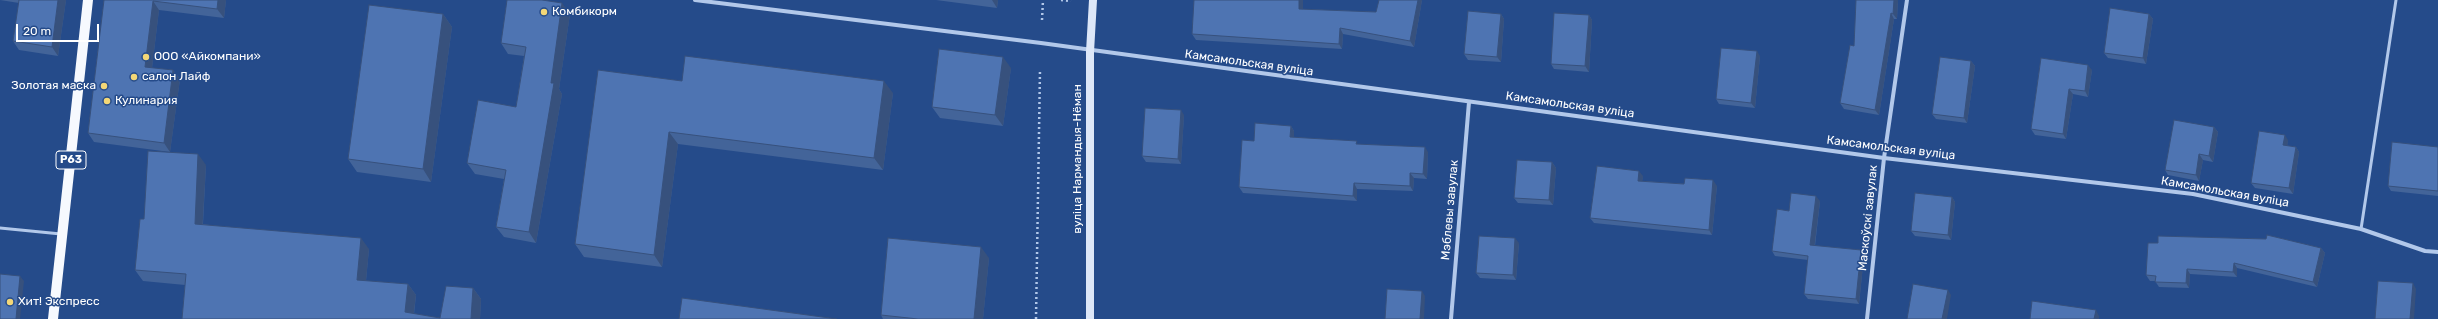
<!DOCTYPE html>
<meta charset="utf-8">
<style>
body{margin:0}
#map{position:relative;width:2438px;height:319px;overflow:hidden;background:#254b8a;font-family:Rubik,sans-serif}
canvas{display:block}
.scale{position:absolute;left:16px;top:24px;width:83px;height:18px;box-sizing:border-box;border:2px solid #fff;border-top:0;padding-left:5px;font-size:12px;line-height:14px;white-space:nowrap;color:#fff;-webkit-text-stroke:3px #254b8a;paint-order:stroke}
</style>
<div id="map">
<canvas width="2438" height="319"></canvas>
<div class="scale">20 m</div>
</div>
<script>
const g = document.querySelector('canvas').getContext('2d');
g.lineJoin = 'round';
const shape = rows => new Path2D(rows.map(r => 'M' + r).join(''));
function stroke(path, color, width, dash) { g.strokeStyle = color; g.lineWidth = width; g.lineCap = dash ? 'butt' : 'round'; g.setLineDash(dash || []); g.stroke(path); }
function fill(path, color) { g.fillStyle = color; g.fill(path, 'evenodd'); }
function write(font, color, halo, rows, align = 'center') {
  g.font = font + ' Rubik,sans-serif'; g.lineWidth = 3; g.setLineDash([]); g.textBaseline = 'middle'; g.strokeStyle = halo; g.fillStyle = color; for (const [text, x, y, turn = 0] of rows) {
    g.save(); g.translate(x, y); g.rotate((+turn || 0) * Math.PI / 180); g.textAlign = isNaN(turn) ? turn : align; if (halo) g.strokeText(text, 0, 0); g.fillText(text, 0, 0); g.restore();
  }
}
stroke(shape([
 [1061,0,1071,1],
 [1042,20,1043,0],
 [1036,319,1040,70]
]), '#b2c8ea', 2.5, [2, 3]);
stroke(shape([
 [0,228,61,234],
 [2361,229,2396,0]
]), '#b2c8ea', 3);
stroke(shape([
 [695,0,1041,43,1884,158,2193,194,2361,229,2425,251,2438,252],
 [1451,319,1469,102],
 [1867,319,1884,158,1907,0]
]), '#b2c8ea', 4);
stroke(shape([
 [1090,319,1090,52,1093,0]
]), '#dde7f8', 8);
stroke(shape([
 [53,319,88,0]
]), '#f6f9fe', 10);
fill(shape([
 [0,0,66,0,58,56,19,50,13,41,19,3],
 [104,0,226,0,224,18,159,10,152,68,173,70,180,79,170,152,94,142,88,133],
 [936,0,998,0,997,8],
 [1303,0,1303,9,1376,12,1422,0,1414,47,1343,34,1342,49,1196,40,1192,34],
 [1898,0,1897,19,1894,19,1879,115,1844,109,1840,103,1854,46],
 [443,14,452,27,431,182,357,172,348,159],
 [570,14,559,89,562,94,536,243,504,237,496,227,504,179,475,174,467,163,516,107,524,56,508,54,501,43],
 [1501,14,1504,19,1501,62,1468,60,1464,54],
 [2149,14,2153,19,2146,64,2108,58,2104,53],
 [1589,15,1592,20,1589,72,1554,69,1551,64],
 [1760,56,1755,108,1719,104,1716,99],
 [2041,58,2092,70,2088,97,2073,94,2066,139,2035,135,2031,129],
 [1971,61,1975,66,1967,123,1936,119,1932,114],
 [1011,68,1003,126,940,118,932,107],
 [682,81,893,93,883,170,678,144,662,267,584,257,575,244],
 [1184,115,1181,164,1146,162,1142,156],
 [1291,126,1294,131,1294,137,1428,152,1427,179,1414,178,1413,191,1357,189,1357,201,1243,193,1239,187,1254,141],
 [2214,127,2218,132,2213,162,2203,160,2199,181,2168,175,2165,170],
 [2288,140,2287,146,2296,147,2299,152,2293,194,2255,188,2251,183],
 [2438,147,2438,196,2391,191,2388,186],
 [1552,162,1556,168,1553,205,1518,203,1514,198],
 [206,165,203,224,369,249,366,281,408,284,416,295,414,314,440,318,473,288,481,299,480,319,182,319,185,285,143,281,135,270],
 [1643,176,1642,181,1717,186,1712,235,1594,223,1590,218],
 [1952,197,1955,202,1951,240,1915,236,1911,231],
 [1820,201,1815,246,1864,255,1859,304,1808,299,1804,294,1808,260,1775,256,1772,251,1789,211],
 [1519,243,1516,280,1480,278,1476,273],
 [2321,248,2325,253,2317,287,2237,268,2237,277,2190,274,2189,288,2159,287,2155,281,2150,281,2146,275],
 [989,258,983,319,883,319,881,315]
]), '#436499');
fill(shape([
 [58,0,66,0,58,56,52,47],
 [218,0,226,0,224,18,217,9],
 [992,0,998,0,997,8],
 [1299,0,1303,0,1303,14,1299,9],
 [1418,0,1422,0,1414,47,1410,41],
 [1894,0,1898,0,1897,19,1893,14],
 [153,1,159,10,151,76,145,67],
 [562,3,570,14,559,89,562,94,536,243,529,232],
 [1891,13,1894,19,1879,115,1875,110],
 [443,14,452,27,431,182,423,169],
 [1501,14,1504,19,1501,62,1497,57],
 [2149,14,2153,19,2146,64,2143,58],
 [1589,15,1592,20,1589,72,1585,66],
 [1340,28,1343,34,1342,49,1339,44],
 [1757,51,1760,56,1755,108,1751,103],
 [1003,57,1011,68,1003,126,995,115],
 [1971,61,1975,66,1967,123,1964,118],
 [2088,65,2092,70,2088,97,2085,91],
 [173,70,180,79,170,152,164,143],
 [884,81,893,93,883,170,874,158],
 [2069,89,2073,94,2066,139,2063,134],
 [1181,110,1184,115,1181,164,1178,159],
 [1291,126,1294,131,1294,142,1290,137],
 [2214,127,2218,132,2213,162,2209,156],
 [669,132,678,144,662,267,654,255],
 [2285,135,2288,140,2287,150,2283,145],
 [1425,147,1428,152,1427,179,1423,174],
 [2296,147,2299,152,2293,194,2289,188],
 [198,154,206,165,202,235,195,224],
 [2199,154,2203,160,2199,181,2196,175],
 [1552,162,1556,168,1553,205,1549,200],
 [1639,171,1643,176,1642,186,1638,181],
 [1410,173,1414,178,1413,191,1410,186],
 [1713,180,1717,186,1712,235,1709,230],
 [1354,183,1357,189,1357,201,1353,196],
 [1816,196,1820,201,1814,250,1810,245],
 [1952,197,1955,202,1951,240,1948,235],
 [361,238,369,249,365,291,357,280],
 [1515,238,1519,243,1516,280,1513,275],
 [981,247,989,258,983,319,974,319],
 [2321,248,2325,253,2317,287,2313,282],
 [1861,250,1864,255,1859,304,1856,299],
 [2234,263,2237,268,2237,277,2233,272],
 [2187,269,2190,274,2189,288,2186,283],
 [20,276,24,281,20,319,16,319],
 [2413,283,2416,289,2414,319,2410,319],
 [408,284,416,295,413,319,405,312],
 [473,288,481,299,480,319,471,319],
 [1948,290,1951,295,1947,319,1942,319],
 [1422,291,1425,296,1424,319,1420,319],
 [2096,310,2099,316,2099,319,2094,319]
]), '#37517d');
const building = shape([
 [19,0,58,0,52,47,13,41,19,0],
 [104,0,218,0,217,9,153,1,145,67,173,70,164,143,88,133,104,0],
 [507,0,542,0,562,3,551,83,554,83,529,232,496,227,506,170,467,163,478,100,516,107,526,47,501,43,507,0],
 [1194,0,1299,0,1299,9,1376,12,1379,0,1418,0,1410,41,1340,28,1339,44,1192,34,1194,0],
 [1856,0,1894,0,1893,14,1891,13,1875,110,1840,103,1850,45,1854,46,1856,0],
 [369,5,443,14,423,169,348,159,369,5],
 [2110,8,2149,14,2143,58,2104,53,2110,8],
 [1468,11,1501,14,1497,57,1464,54,1468,11],
 [1554,13,1589,15,1585,66,1551,64,1554,13],
 [1721,48,1757,51,1751,103,1716,99,1721,48],
 [939,49,1003,57,995,115,932,107,939,49],
 [685,56,884,81,874,158,669,132,654,255,575,244,598,70,682,81,685,56],
 [1940,57,1971,61,1964,118,1932,114,1940,57],
 [2041,58,2088,65,2085,91,2069,89,2063,134,2031,129,2041,58],
 [1145,108,1181,110,1178,159,1142,156,1145,108],
 [2174,120,2214,127,2209,156,2199,154,2196,175,2165,170,2174,120],
 [1255,123,1291,126,1290,137,1357,141,1356,144,1425,147,1423,174,1410,173,1410,186,1354,183,1353,196,1239,187,1242,140,1254,141,1255,123],
 [2259,131,2285,135,2283,145,2296,147,2289,188,2251,183,2259,131],
 [2392,142,2438,147,2438,191,2388,186,2392,142],
 [148,151,198,154,195,224,361,238,357,280,408,284,405,312,440,318,446,286,473,288,471,319,182,319,186,274,135,270,140,219,144,219,148,151],
 [1517,160,1552,162,1549,200,1514,198,1517,160],
 [1597,166,1639,171,1638,181,1684,184,1685,178,1713,180,1709,230,1590,218,1597,166],
 [1791,193,1816,196,1810,245,1861,250,1856,299,1804,294,1808,256,1772,251,1777,209,1789,211,1791,193],
 [1915,193,1952,197,1948,235,1911,231,1915,193],
 [2267,235,2321,248,2313,282,2234,263,2233,272,2187,269,2186,283,2155,282,2156,276,2146,275,2148,243,2158,243,2158,236,2266,239,2267,235],
 [1479,236,1515,238,1513,275,1476,273,1479,236],
 [888,238,981,247,974,319,918,319,881,315,888,238],
 [0,274,20,276,16,319,0,319,0,274],
 [2378,281,2413,283,2410,319,2375,319,2378,281],
 [1913,284,1948,290,1942,319,1907,319,1913,284],
 [1387,289,1422,291,1420,319,1385,319,1387,289],
 [682,298,837,319,679,319,682,298],
 [2032,301,2096,310,2094,319,2030,319,2032,301]
]);
fill(building, '#4e74b2');
stroke(building, '#37517d', 1);
for (const [x, y, r, color] of [
 [544,12,4,"#f3d777"],
 [146,57,4,"#f3d777"],
 [134,77,4,"#f3d777"],
 [104,86,4,"#f3d777"],
 [107,101,4,"#f3d777"],
 [10,302,4,"#f3d777"]
]) { const dot = new Path2D(); dot.arc(x, y, r, 0, 2 * Math.PI); g.fillStyle = color; g.fill(dot); stroke(dot, '#254b8a', 1.5); }
for (const [x, y, w] of [
 [71,160,30]
]) { const box = new Path2D(); box.roundRect(x - w / 2, y - 9, w, 18, 3); g.fillStyle = '#254b8a'; g.fill(box); stroke(box, '#fff', 1); }
write('bold 11px', '#fff', null, [
 ["Р63",71,160]
]);
write('12px', '#fff', '#254b8a', [
 ["Комбикорм",552,12],
 ["ООО «Айкомпани»",154,57],
 ["салон Лайф",142,77],
 ["Золотая маска",96,86,"right"],
 ["Кулинария",115,101],
 ["Хит! Экспресс",18,302]
], 'left');
write('12px', '#fff', '#254b8a', [
 ["Камсамольская вуліца",1249,63,8],
 ["Камсамольская вуліца",1570,105,8],
 ["Камсамольская вуліца",1891,148,7],
 ["вуліца Нармандыя-Нёман",1078,159,-90],
 ["Камсамольская вуліца",2225,192,10],
 ["Мэблевы завулак",1450,210,-85],
 ["Маскоўскі завулак",1868,218,-84]
]);
</script>
